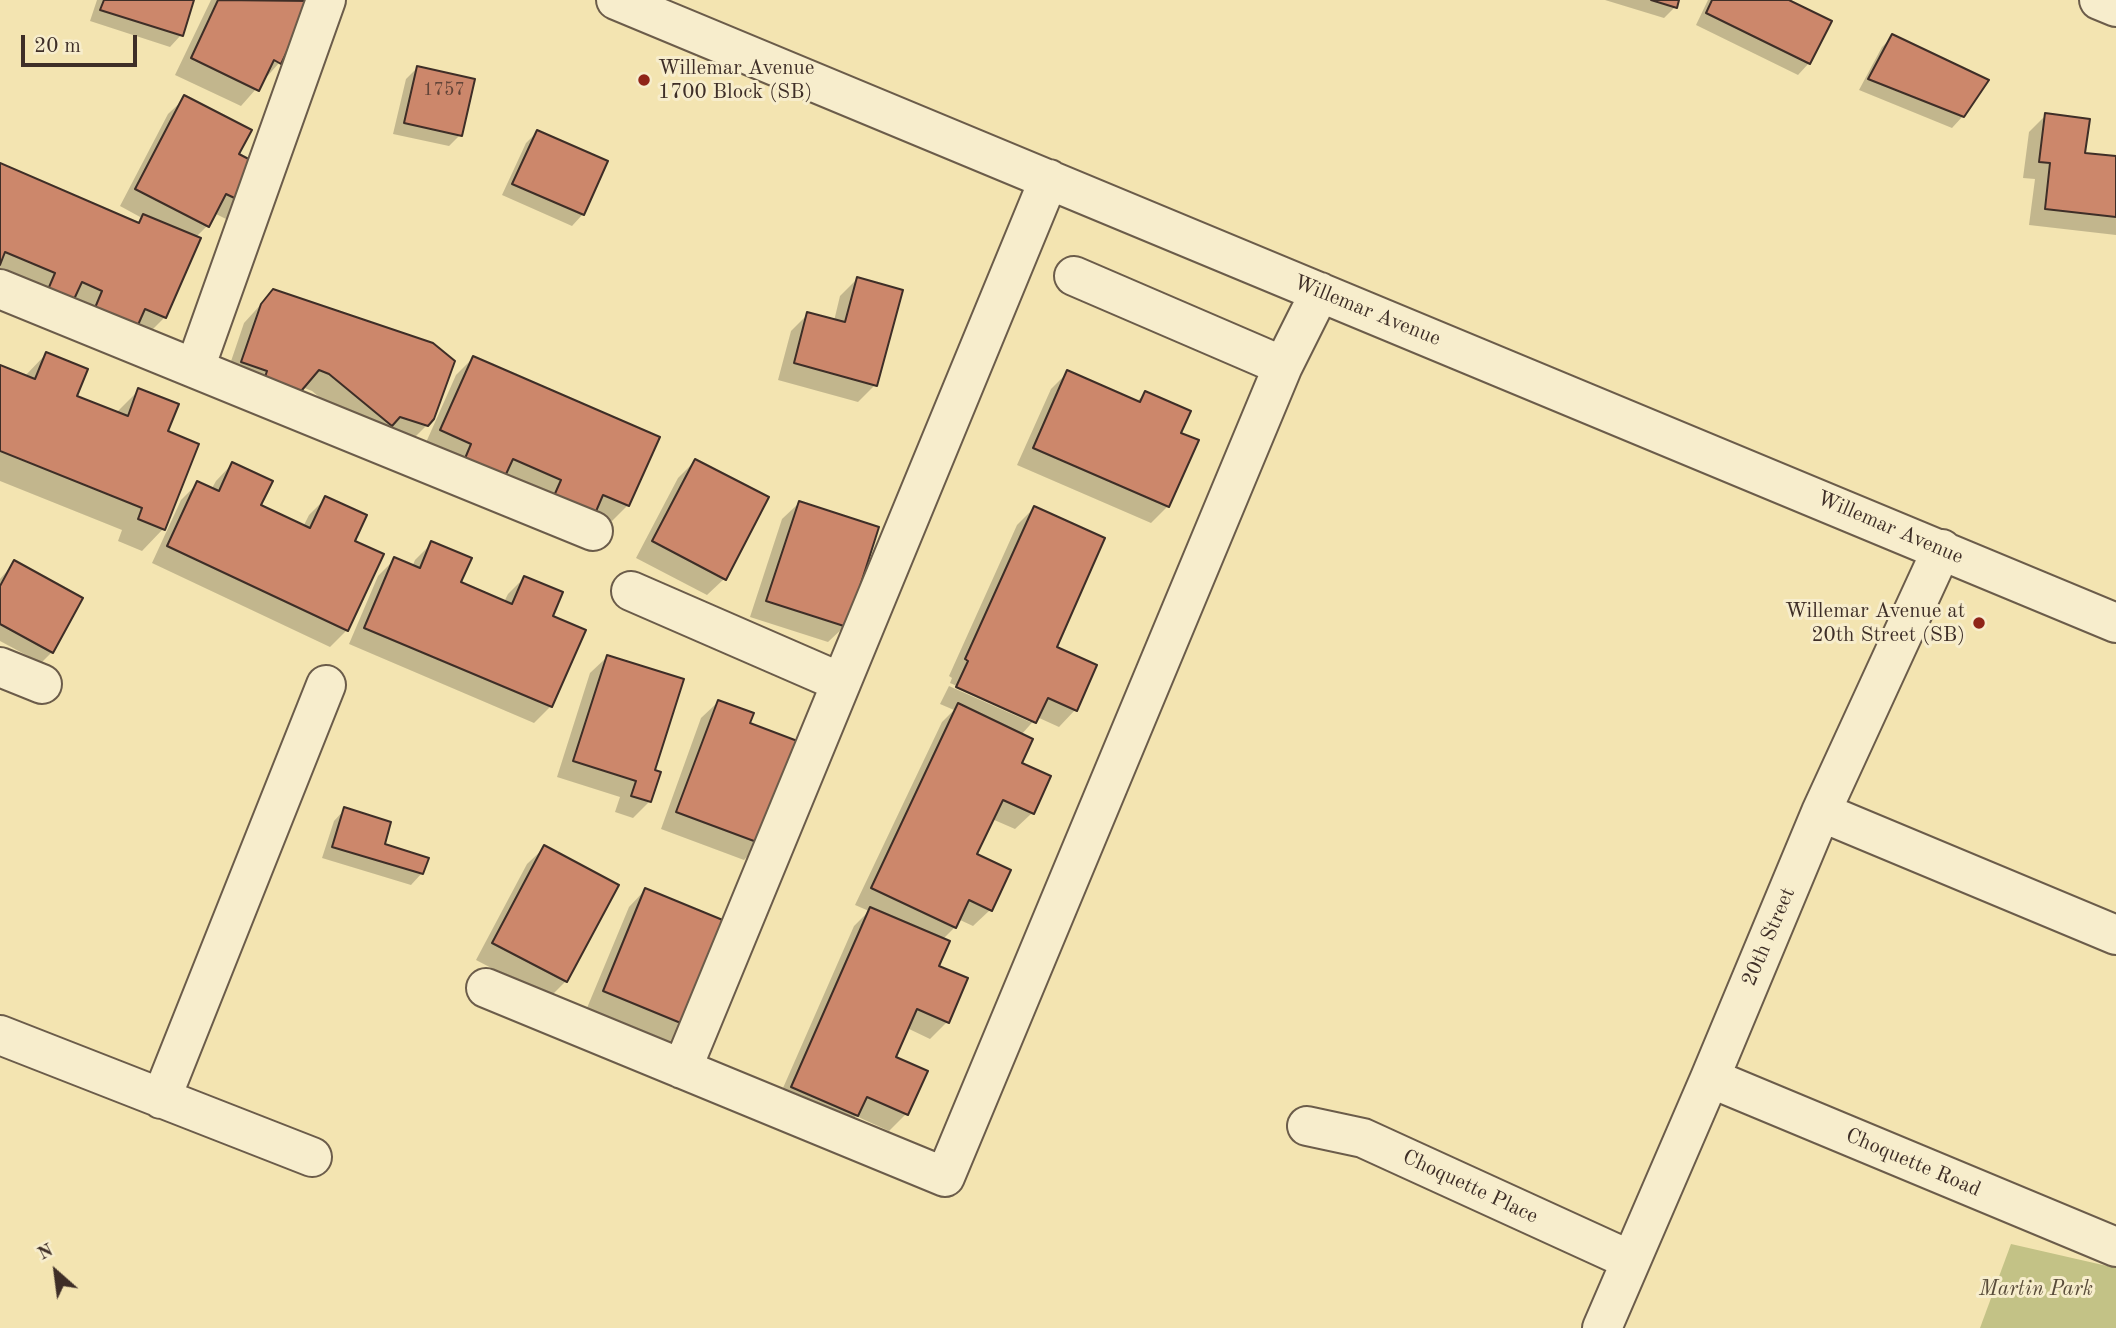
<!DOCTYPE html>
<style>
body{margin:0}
#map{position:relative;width:2116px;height:1328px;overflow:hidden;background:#f3e4b1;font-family:"Old Standard TT",serif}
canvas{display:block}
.north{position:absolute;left:21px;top:1237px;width:70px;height:70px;-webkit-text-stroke:5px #f7edcc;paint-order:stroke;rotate:332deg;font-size:19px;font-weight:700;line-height:28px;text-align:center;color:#3e2e27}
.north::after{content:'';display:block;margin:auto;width:24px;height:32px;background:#3e2e27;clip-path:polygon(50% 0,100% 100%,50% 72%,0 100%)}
.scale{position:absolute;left:21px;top:35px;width:116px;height:32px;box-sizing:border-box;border:4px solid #3e2e27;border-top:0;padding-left:9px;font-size:21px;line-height:24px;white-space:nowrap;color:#3e2e27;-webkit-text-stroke:5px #f7edcc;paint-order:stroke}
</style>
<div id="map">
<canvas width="2116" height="1328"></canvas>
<div class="north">N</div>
<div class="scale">20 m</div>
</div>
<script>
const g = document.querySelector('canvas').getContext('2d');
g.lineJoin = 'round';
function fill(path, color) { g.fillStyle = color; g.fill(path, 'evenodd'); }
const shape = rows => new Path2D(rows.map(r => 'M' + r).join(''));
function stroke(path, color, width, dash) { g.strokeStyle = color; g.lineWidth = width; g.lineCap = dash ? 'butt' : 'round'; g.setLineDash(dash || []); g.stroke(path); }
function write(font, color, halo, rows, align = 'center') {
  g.font = font + ' "Old Standard TT",serif'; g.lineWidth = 6; g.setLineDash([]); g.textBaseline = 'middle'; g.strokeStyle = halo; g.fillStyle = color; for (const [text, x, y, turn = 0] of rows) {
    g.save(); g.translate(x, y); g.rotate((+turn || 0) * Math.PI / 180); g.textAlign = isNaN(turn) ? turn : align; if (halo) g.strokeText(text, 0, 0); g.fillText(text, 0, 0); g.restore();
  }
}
fill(shape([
 [2011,1244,2116,1268,2116,1328,1980,1328]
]), '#c3c286');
fill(shape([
 [97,0,193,0,181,35,170,47,90,21],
 [211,0,304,0,308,2,279,63,241,106,175,75],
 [1605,0,1677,0,1675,7,1664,18],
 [1708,0,1785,0,1830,22,1809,63,1798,75,1696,25],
 [1893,36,1963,116,1952,128,1859,90,1882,47],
 [417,68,460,135,449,146,393,134,406,79],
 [185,98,237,155,243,202,226,219,214,213,207,226,195,238,165,317,143,339,68,309,46,330,24,321,34,295,0,281,0,165,137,223,142,218,120,206,168,114],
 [2046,115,2083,154,2116,158,2116,235,2029,225,2035,179,2023,178,2029,132],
 [537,132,583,214,572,226,502,195,526,143],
 [857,279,875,385,858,402,778,380,791,331,808,314,834,321,840,296],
 [273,291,427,425,410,442,374,442,312,391,302,387,225,379,244,323],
 [46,354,75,397,117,412,139,390,166,432,163,529,142,551,118,541,122,530,0,481,0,367,24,377],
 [473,358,628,505,611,522,424,447,456,375],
 [1068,372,1136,402,1146,393,1179,433,1168,506,1151,523,1017,465,1051,389],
 [695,461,724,579,707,595,636,558,678,478],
 [232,464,259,506,303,527,309,515,326,498,353,542,347,630,330,647,152,563,181,500,198,483,211,490,216,481],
 [799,503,845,626,828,642,750,617,782,519],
 [1034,508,1054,648,1075,710,1059,727,1037,717,1021,735,1020,763,1032,813,1015,829,992,819,975,855,990,910,973,926,958,919,955,927,942,940,937,967,947,1022,930,1039,907,1028,894,1058,906,1114,889,1131,856,1116,840,1132,776,1104,854,926,869,911,855,905,942,722,954,710,940,704,949,686,1030,722,1030,718,950,683,952,678,949,676,1017,525],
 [432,543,459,583,504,602,508,594,524,578,551,617,551,706,534,723,349,644,378,576,395,559,412,567,415,560],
 [15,562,52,652,41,663,0,641,0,579],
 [607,657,653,771,650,801,633,818,615,812,620,797,557,777,590,673],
 [718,702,748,725,761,843,744,860,661,829,701,718],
 [345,809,382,846,422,873,411,885,322,858,334,821],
 [544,848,617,885,566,981,549,998,476,960,527,864],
 [645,890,687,1025,670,1042,587,1008,629,907]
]), '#0003');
const building = shape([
 [104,0,194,0,183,36,100,10,104,0],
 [218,0,311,1,281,64,274,60,259,91,191,58,218,0],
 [1651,0,1679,0,1677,8,1651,0],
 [1712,0,1789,0,1832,21,1810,64,1706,13,1712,0],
 [1892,34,1989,80,1964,117,1868,79,1892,34],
 [417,66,475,79,462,136,404,123,417,66],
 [184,95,252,130,239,154,264,167,245,203,226,194,209,227,135,189,184,95],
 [2045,113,2090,119,2085,153,2116,156,2116,217,2045,209,2050,163,2039,162,2045,113],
 [537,130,608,161,584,215,512,184,537,130],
 [0,163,139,223,143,214,201,238,166,318,145,309,134,334,92,315,102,291,82,282,69,310,44,299,55,273,5,252,0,265,0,163],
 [857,277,903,290,877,386,794,363,807,312,845,322,857,277],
 [273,289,433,343,455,361,434,419,428,426,400,417,392,426,329,374,319,370,291,403,260,392,267,371,241,362,261,304,273,289],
 [46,352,88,369,77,396,128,416,138,388,179,404,168,431,199,444,165,530,138,519,142,508,0,451,0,365,35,379,46,352],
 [473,356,660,437,629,506,603,495,591,523,550,505,561,480,513,459,501,485,461,468,471,444,440,430,473,356],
 [1067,370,1140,402,1145,391,1191,411,1181,433,1199,440,1169,507,1033,448,1067,370],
 [695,459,769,497,726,580,652,541,695,459],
 [232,462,273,481,261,505,310,528,325,496,367,515,355,541,384,554,348,631,167,546,197,481,219,491,232,462],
 [799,501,879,527,847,627,766,601,799,501],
 [1034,506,1105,538,1057,647,1097,665,1077,711,1048,698,1036,723,956,687,968,661,965,659,1034,506],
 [431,541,472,558,461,582,512,604,524,576,563,592,553,616,586,630,552,707,364,628,394,557,420,568,431,541],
 [14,560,83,598,53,653,0,624,0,586,14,560],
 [607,655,684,679,655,770,661,772,651,802,631,796,636,781,573,761,607,655],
 [718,700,754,713,750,723,800,742,762,844,676,812,718,700],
 [958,703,1033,739,1022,763,1051,776,1034,814,1003,800,977,854,1011,870,992,911,969,900,956,928,871,888,958,703],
 [344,807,391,822,385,844,429,858,423,874,332,847,344,807],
 [544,845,619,885,567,982,492,943,544,845],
 [645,888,730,923,688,1026,603,991,645,888],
 [870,907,950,941,939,966,968,978,949,1023,917,1009,896,1057,928,1071,908,1115,867,1097,858,1116,791,1087,870,907]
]);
fill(building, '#cc876b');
stroke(building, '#3e2e27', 2);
const minor = shape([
 [616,0,2116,623],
 [2099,0,2116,7],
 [1074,276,1283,366],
 [0,289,593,531],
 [195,368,326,0],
 [631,591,840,682],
 [0,667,42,684],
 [1821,812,2116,935],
 [486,988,945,1177,1283,366,1320,292],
 [0,1035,312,1157],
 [682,1069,1049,179],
 [1710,1078,2116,1247],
 [161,1099,326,685],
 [1307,1126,1363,1138,1630,1260],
 [1602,1328,1710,1078,1821,812,1942,549]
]);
stroke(minor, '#6b5c4a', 42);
stroke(minor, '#f7edcc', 38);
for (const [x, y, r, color] of [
 [644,80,7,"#8f2418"],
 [1979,623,7,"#8f2418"]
]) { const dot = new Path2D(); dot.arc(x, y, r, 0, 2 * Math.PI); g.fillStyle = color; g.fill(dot); stroke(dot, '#f7edcc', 2.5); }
write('18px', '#624438', null, [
 ["1757",444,90]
]);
write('21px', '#3e2e27', '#f7edcc', [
 ["Willemar Avenue",658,68],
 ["1700 Block (SB)",658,92],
 ["Willemar Avenue at",1965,611,"right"],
 ["20th Street (SB)",1965,635,"right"]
], 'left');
write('21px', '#3e2e27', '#f7edcc', [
 ["Willemar Avenue",1367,311,22],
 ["Willemar Avenue",1890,528,23],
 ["20th Street",1769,937,-67],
 ["Choquette Road",1913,1163,23],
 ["Choquette Place",1470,1187,25]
]);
write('italic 21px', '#594c3a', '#f7edcc', [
 ["Martin Park",2036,1289]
]);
</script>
